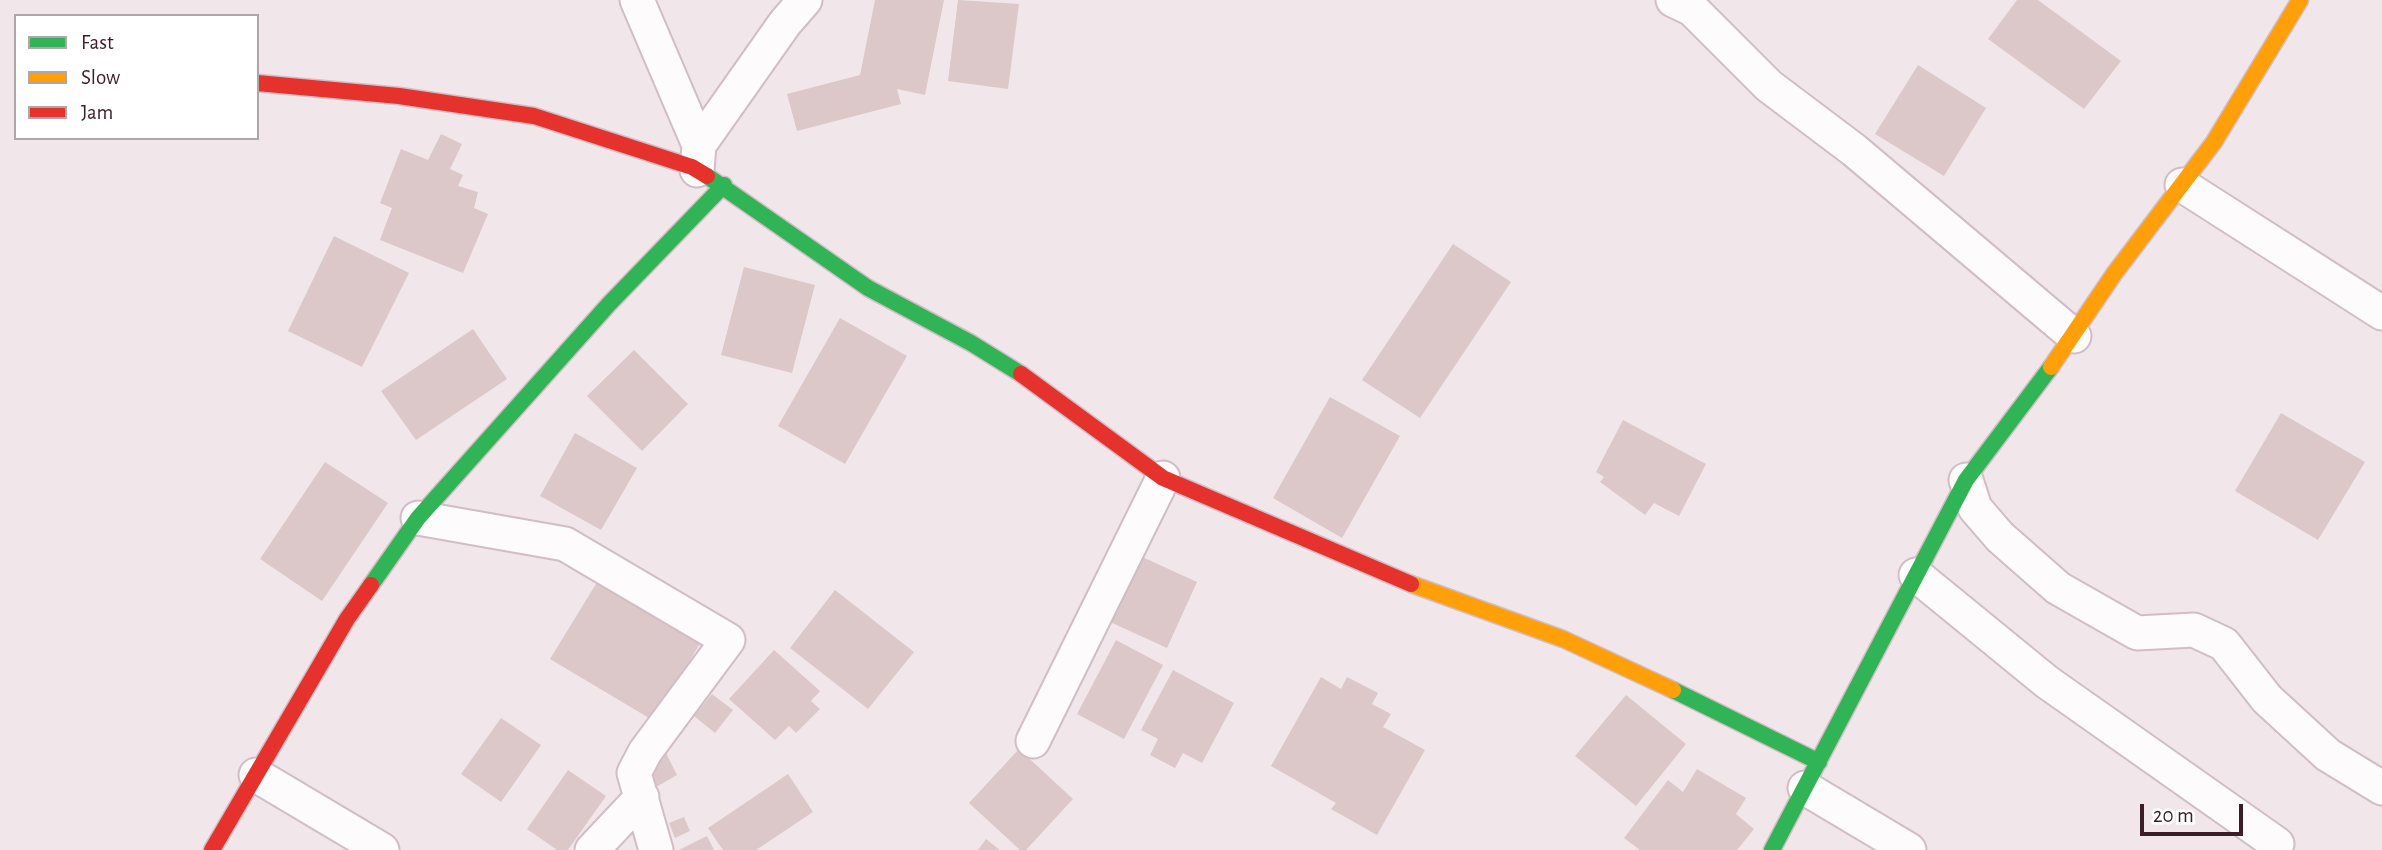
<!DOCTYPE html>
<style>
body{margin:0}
#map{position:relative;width:2382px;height:850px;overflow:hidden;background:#f1e7ea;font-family:"Alegreya Sans",sans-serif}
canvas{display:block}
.legend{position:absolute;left:14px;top:14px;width:245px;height:126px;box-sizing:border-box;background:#fff;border:2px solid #b2a5aa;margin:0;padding:9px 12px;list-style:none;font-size:21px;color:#3e1d2a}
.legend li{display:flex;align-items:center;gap:14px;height:35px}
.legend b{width:35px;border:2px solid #b2a5aa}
.scale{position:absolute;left:2140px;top:804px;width:103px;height:32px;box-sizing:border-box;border:4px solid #3e1d2a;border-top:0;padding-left:9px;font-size:21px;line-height:24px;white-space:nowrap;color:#3e1d2a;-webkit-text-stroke:5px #fff;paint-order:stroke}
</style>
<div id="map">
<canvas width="2382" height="850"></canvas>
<ul class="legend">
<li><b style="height:9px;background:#30b455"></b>Fast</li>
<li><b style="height:9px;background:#ff9f0a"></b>Slow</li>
<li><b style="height:9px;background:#e5322d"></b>Jam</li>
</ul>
<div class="scale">20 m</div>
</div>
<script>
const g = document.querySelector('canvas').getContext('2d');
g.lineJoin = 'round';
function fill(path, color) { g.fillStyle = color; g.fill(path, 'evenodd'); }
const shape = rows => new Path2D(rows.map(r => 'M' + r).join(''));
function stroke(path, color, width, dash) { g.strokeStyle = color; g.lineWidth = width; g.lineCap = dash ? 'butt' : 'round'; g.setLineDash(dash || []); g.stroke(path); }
fill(shape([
 [875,0,944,0,925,95,897,89,901,104,797,131,787,94,860,75],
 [958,0,1019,4,1008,89,948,81],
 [2017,0,2038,0,2121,61,2084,109,1988,39],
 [1918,65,1986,108,1944,176,1875,134],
 [441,134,462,144,450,169,463,175,458,186,478,192,474,208,488,214,463,273,380,240,392,208,380,203,401,149,428,160],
 [334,236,409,273,362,367,288,331],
 [1453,244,1511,282,1420,418,1362,380],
 [744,267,815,285,792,373,721,355],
 [840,318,907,356,845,464,778,426],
 [473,329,507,379,416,440,381,391],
 [634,350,688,404,642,451,587,396],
 [1330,397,1400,436,1342,538,1273,498],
 [2281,413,2365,462,2318,540,2235,491],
 [1623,420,1706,464,1679,516,1654,503,1645,515,1600,482,1604,477,1596,472],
 [575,433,637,468,601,530,540,496],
 [325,462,388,503,322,601,260,559],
 [1140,556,1197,582,1167,648,1110,622],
 [599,579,702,640,654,721,550,659],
 [835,590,914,652,868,709,790,648],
 [1116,640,1163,665,1124,739,1077,714],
 [774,650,820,691,811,701,820,709,796,733,789,726,775,740,729,699],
 [1173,670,1234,703,1202,763,1183,753,1175,768,1150,755,1158,739,1141,730],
 [1321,677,1341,689,1347,677,1378,693,1372,704,1391,714,1383,727,1425,750,1377,835,1331,809,1336,803,1271,766],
 [712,694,733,710,715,733,694,716],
 [1626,695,1686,744,1636,806,1575,756],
 [501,718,541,745,501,802,461,774],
 [1019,749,1073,799,1026,850,1020,850,969,803],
 [666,753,677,775,656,787,643,765],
 [1697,769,1746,798,1736,814,1754,829,1737,850,1640,850,1624,838,1668,780,1683,792],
 [568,770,606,796,568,850,557,850,527,829],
 [788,774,813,812,756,850,723,850,708,828],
 [684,817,690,831,675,838,669,823],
 [707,836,714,850,679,850],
 [986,839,1000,850,978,850]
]), '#dcc7c9');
const street = shape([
 [637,0,699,145,697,170],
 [1673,0,1692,9,1769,86,1854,150,2074,336],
 [699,145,785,23,805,0],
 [2182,185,2382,313],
 [1966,480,1975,508,2000,537,2058,588,2137,633,2194,630,2224,644,2267,699,2328,755,2382,788],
 [418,518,565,544,728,640,645,752,634,773,656,850],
 [1916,575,2047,682,2277,844],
 [1033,741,1163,478],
 [256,775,382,850],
 [1805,788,1909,850],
 [592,850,642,797]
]);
const fast = shape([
 [707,176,868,288,971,343,1021,374],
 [371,585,418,518,609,304,724,185],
 [1673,690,1819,762],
 [1772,850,1966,480,2051,367]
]);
const slow = shape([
 [2051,367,2114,274,2214,142,2300,0],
 [1411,584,1563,639,1673,690]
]);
const jam = shape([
 [257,83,399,96,534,116,692,167,707,176],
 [1021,374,1163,478,1411,584],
 [212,850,347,619,371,585]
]);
stroke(street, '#d1bdc5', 37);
stroke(fast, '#d1bdc5', 19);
stroke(slow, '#d1bdc5', 19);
stroke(jam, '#d1bdc5', 19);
stroke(street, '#fdfbfc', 33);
stroke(fast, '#30b455', 16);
stroke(slow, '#ff9f0a', 16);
stroke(jam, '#e5322d', 16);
</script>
